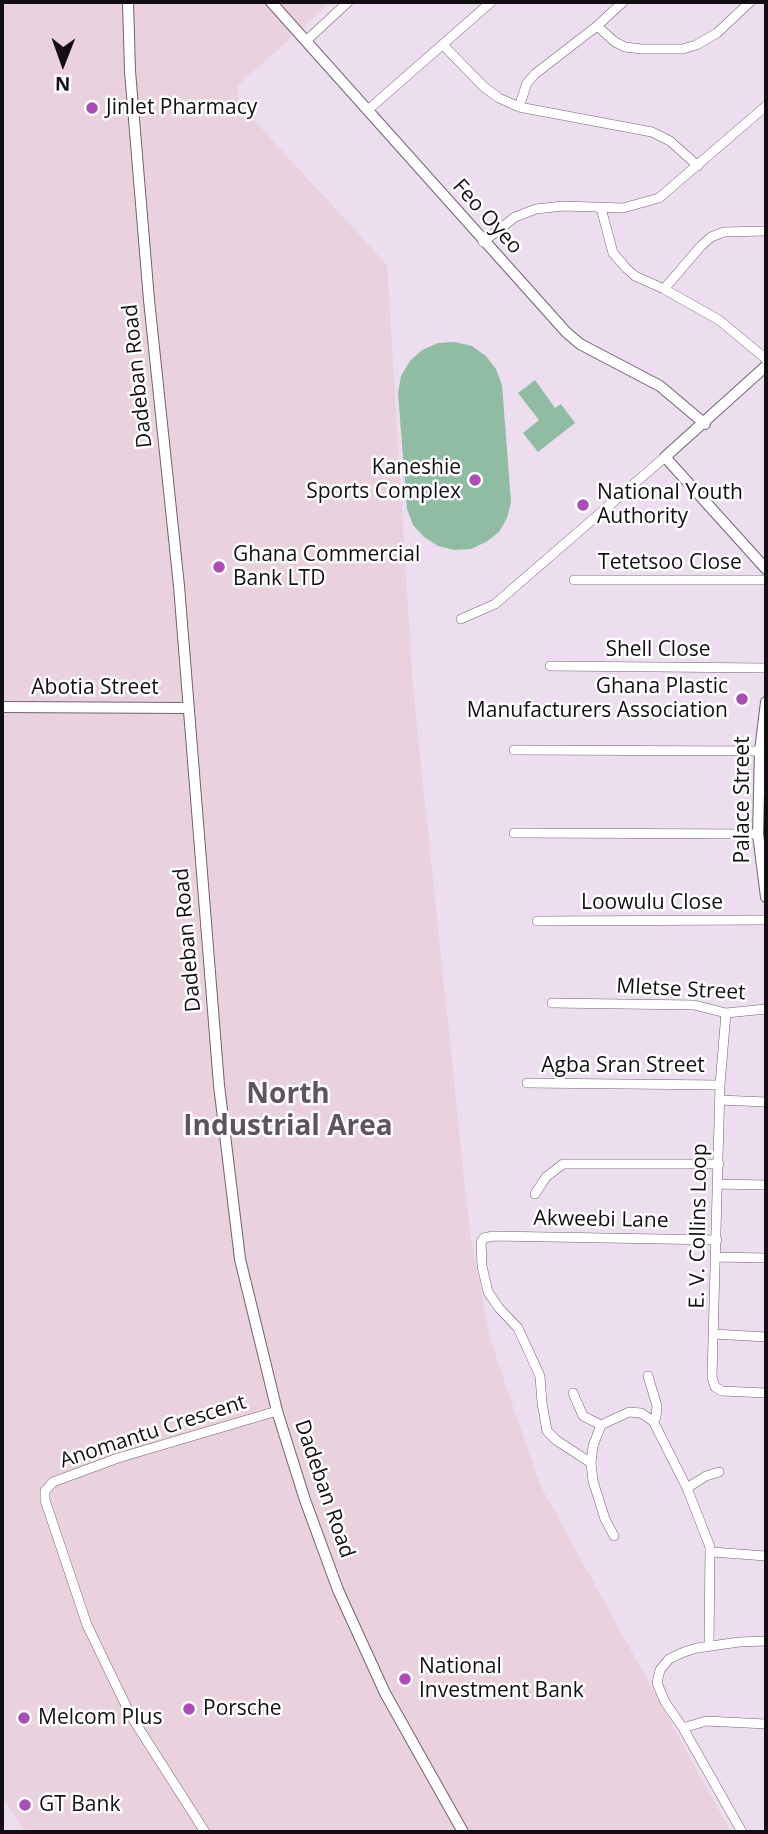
<!DOCTYPE html>
<style>
body{margin:0}
#map{position:relative;width:768px;height:1834px;overflow:hidden;background:#ecddef;font-family:"Open Sans",sans-serif}
canvas{display:block}
.frame{position:absolute;inset:0;border:4px solid #130e14;pointer-events:none}
.north{position:absolute;left:28px;top:28px;width:70px;height:70px;-webkit-text-stroke:5px #fff;paint-order:stroke;rotate:181deg;font-size:19px;font-weight:700;line-height:28px;text-align:center;color:#130e14}
.north::after{content:'';display:block;margin:auto;width:24px;height:32px;background:#130e14;clip-path:polygon(50% 0,100% 100%,50% 72%,0 100%)}
</style>
<div id="map">
<canvas width="768" height="1834"></canvas>
<div class="frame"></div>
<div class="north">N</div>
</div>
<script>
const g = document.querySelector('canvas').getContext('2d');
g.lineJoin = 'round';
function fill(path, color) { g.fillStyle = color; g.fill(path, 'evenodd'); }
const shape = rows => new Path2D(rows.map(r => 'M' + r).join(''));
function stroke(path, color, width, dash) { g.strokeStyle = color; g.lineWidth = width; g.lineCap = dash ? 'butt' : 'round'; g.setLineDash(dash || []); g.stroke(path); }
function write(font, color, halo, rows, align = 'center') {
  g.font = font + ' "Open Sans",sans-serif'; g.lineWidth = 5; g.setLineDash([]); g.textBaseline = 'middle'; g.strokeStyle = halo; g.fillStyle = color; for (const [text, x, y, turn = 0] of rows) {
    g.save(); g.translate(x, y); g.rotate((+turn || 0) * Math.PI / 180); g.textAlign = isNaN(turn) ? turn : align; if (halo) g.strokeText(text, 0, 0); g.fillText(text, 0, 0); g.restore();
  }
}
fill(shape([
 [2,2,331,2,238,85,238,103,387,265,413,688,470,1235,491,1342,540,1485,731,1832,26,1832,2,1797]
]), '#e9d1dd');
fill(shape([
 [455,342,472,346,486,356,496,369,502,385,511,502,507,518,499,532,486,542,471,549,454,550,438,546,424,537,413,525,407,509,398,393,401,376,410,361,422,350,438,343],
 [535,380,555,408,561,404,575,423,538,452,523,433,539,420,518,393]
]), '#91bca4');
const minor = shape([
 [597,26,615,42,625,47,641,49,683,49,696,45,717,33,750,2],
 [307,40,348,2],
 [443,45,484,87,499,98,519,107,652,132,670,141,698,166],
 [519,107,527,83,535,74,597,26,623,2],
 [369,109,491,2],
 [601,208,613,253,626,268,635,276,664,289,719,320,766,359],
 [483,242,515,217,536,209,563,206,623,208,659,198,766,106],
 [664,289,701,246,711,237,724,232,766,231],
 [574,580,766,580],
 [461,619,495,604,665,457],
 [550,666,766,668],
 [514,750,760,751],
 [514,833,758,834],
 [537,921,766,920],
 [552,1003,694,1005,726,1013,766,1009],
 [726,1013,720,1085,712,1377,715,1387,722,1391,766,1393],
 [527,1083,720,1085],
 [720,1100,766,1102],
 [718,1184,766,1185],
 [535,1194,546,1177,563,1164,719,1164],
 [717,1257,766,1258],
 [714,1334,766,1337],
 [648,1376,657,1406,656,1417,653,1421],
 [573,1393,583,1416,601,1425],
 [591,1463,556,1440,547,1431,542,1403,540,1376,518,1328,499,1308,488,1292,482,1266,481,1242,484,1238,493,1236,717,1240],
 [687,1488,706,1476,719,1472],
 [614,1536,605,1519,593,1481,591,1463,593,1446,601,1425,629,1412,641,1413,653,1421,687,1488,710,1547,709,1646],
 [712,1552,766,1556],
 [683,1728,706,1721,766,1724],
 [205,1832,131,1716,87,1625,45,1500,45,1491,53,1482,118,1458,277,1411],
 [742,1832,683,1728,665,1702,657,1683,660,1670,669,1659,684,1652,697,1648,739,1642,766,1641]
]);
const tertiary = shape([
 [128,2,130,71,149,300,179,586,219,1085,240,1259,277,1411,305,1500,338,1590,385,1693,463,1832],
 [271,2,566,332,580,344,660,386,705,424],
 [766,366,665,457,766,569],
 [766,702,760,751,758,834,766,897],
 [2,707,189,708]
]);
stroke(minor, '#706373', 10);
stroke(tertiary, '#706373', 12);
stroke(minor, '#fff', 9);
stroke(tertiary, '#fff', 10);
for (const [x, y, r, color] of [
 [92,108,7,"#aa4db7"],
 [475,480,7,"#aa4db7"],
 [583,505,7,"#aa4db7"],
 [219,567,7,"#aa4db7"],
 [742,699,7,"#aa4db7"],
 [405,1679,7,"#aa4db7"],
 [189,1709,7,"#aa4db7"],
 [24,1718,7,"#aa4db7"],
 [25,1805,7,"#aa4db7"]
]) { const dot = new Path2D(); dot.arc(x, y, r, 0, 2 * Math.PI); g.fillStyle = color; g.fill(dot); stroke(dot, '#fff', 2.5); }
write('21px', '#130e14', '#fff', [
 ["Jinlet Pharmacy",106,108],
 ["Kaneshie",461,468,"right"],
 ["Sports Complex",461,492,"right"],
 ["National Youth",597,493],
 ["Authority",597,517],
 ["Ghana Commercial",233,555],
 ["Bank LTD",233,579],
 ["Ghana Plastic",728,687,"right"],
 ["Manufacturers Association",728,711,"right"],
 ["National",419,1667],
 ["Investment Bank",419,1691],
 ["Porsche",203,1709],
 ["Melcom Plus",38,1718],
 ["GT Bank",39,1805]
], 'left');
write('21px', '#130e14', '#fff', [
 ["Feo Oyeo",487,217,48],
 ["Dadeban Road",138,376,-96],
 ["Tetetsoo Close",670,563],
 ["Shell Close",658,650],
 ["Abotia Street",95,688],
 ["Palace Street",743,800,-90],
 ["Loowulu Close",652,903],
 ["Dadeban Road",188,940,-95],
 ["Mletse Street",681,990,3],
 ["Agba Sran Street",623,1066],
 ["Akweebi Lane",601,1220,1],
 ["E. V. Collins Loop",699,1226,-89],
 ["Anomantu Crescent",153,1432,-18],
 ["Dadeban Road",324,1489,71]
]);
write('bold 28px', '#5f5362', '#fff', [
 ["North",288,1095],
 ["Industrial Area",288,1127]
]);
</script>
